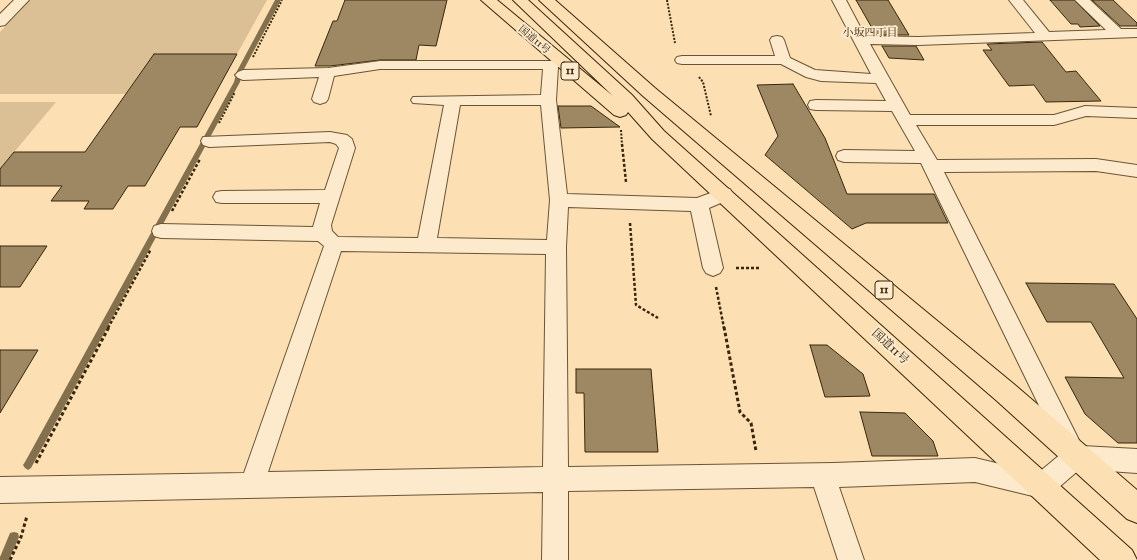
<!DOCTYPE html>
<meta charset="utf-8">
<style>
body{margin:0}
canvas{display:block;background:#fcdfb2}
</style>
<canvas width="1137" height="560"></canvas>
<script>
const g = document.querySelector('canvas').getContext('2d');
g.lineJoin = 'round';
function fill(path, color) { g.fillStyle = color; g.fill(path, 'evenodd'); }
const shape = rows => new Path2D(rows.map(r => 'M' + r).join(''));
function stroke(path, color, width, dash) { g.strokeStyle = color; g.lineWidth = width; g.lineCap = dash ? 'butt' : 'round'; g.setLineDash(dash || []); g.stroke(path); }
function write(font, color, halo, rows, align = 'center') {
  g.font = font + ' "IM FELL Great Primer","Noto Serif JP",serif'; g.lineWidth = 4; g.setLineDash([]); g.textBaseline = 'middle'; g.strokeStyle = halo; g.fillStyle = color; for (const [text, x, y, turn = 0] of rows) {
    g.save(); g.translate(x, y); g.rotate((+turn || 0) * Math.PI / 180); g.textAlign = isNaN(turn) ? turn : align; if (halo) g.strokeText(text, 0, 0); g.fillText(text, 0, 0); g.restore();
  }
}
fill(shape([
 [30,0,267,0,237,54,154,54,125,94,0,94,0,32],
 [0,102,56,102,0,169]
]), '#dbc096');
fill(shape([
 [275,0,281,0,243,71,240,82,31,468,28,470,25,468,23,465,25,462,234,82,237,71,275,0],
 [14,532,18,533,19,537,9,560,0,560,0,557,10,533,14,532]
]), '#85704e');
const building = shape([
 [345,0,447,0,436,46,419,45,416,60,380,60,330,66,315,66,333,21,337,21,345,0],
 [856,0,888,0,909,35,876,35,856,0],
 [1050,0,1074,0,1100,26,1080,27,1078,24,1071,24,1050,0],
 [1092,0,1113,0,1137,23,1137,26,1120,26,1092,0],
 [1042,42,1066,72,1076,71,1101,101,1046,102,1034,85,1009,86,983,50,992,50,987,44,1042,42],
 [882,46,916,46,924,60,889,58,882,46],
 [154,54,237,54,197,127,180,127,145,186,128,186,113,209,84,209,89,201,51,201,62,186,0,186,0,169,14,152,85,152,154,54],
 [793,84,825,138,847,194,934,194,948,223,866,223,852,229,765,155,778,136,757,85,793,84],
 [558,106,591,106,620,127,561,128,558,106],
 [0,246,47,246,20,287,0,287,0,246],
 [1026,283,1114,284,1137,319,1137,443,1118,443,1085,414,1065,377,1124,378,1091,322,1047,322,1026,283],
 [810,345,827,345,863,374,870,396,825,397,810,345],
 [0,350,38,350,0,413,0,350],
 [576,369,651,369,658,452,585,452,584,393,576,393,576,369],
 [860,412,905,413,933,441,938,456,872,456,860,412]
]);
fill(building, '#9e8763');
stroke(building, '#38270d', 1);
const minor = shape([
 [14,0,29,0,5,25,0,26,0,14,14,0],
 [832,0,846,0,865,36,918,37,1035,33,1009,0,1023,0,1049,32,1106,30,1075,0,1090,0,1121,29,1137,29,1137,37,918,45,870,44,910,115,1054,115,1085,106,1137,108,1137,118,1086,116,1054,125,916,125,937,160,1096,159,1137,165,1137,177,1096,171,944,172,1082,446,1137,449,1137,473,1080,469,1050,495,1041,498,975,482,839,487,864,560,838,560,814,487,568,491,568,560,542,560,543,492,0,503,0,477,244,473,324,246,318,241,161,238,154,236,152,231,154,226,161,224,313,227,320,203,222,203,216,202,213,197,216,192,222,191,325,190,339,148,336,144,330,142,209,147,203,145,201,141,203,137,330,132,347,135,352,139,355,148,331,225,332,231,338,237,418,238,444,105,413,103,411,100,413,97,541,95,543,69,380,69,334,76,328,99,326,102,320,104,314,102,312,99,319,77,243,80,238,78,235,75,238,72,243,70,328,68,380,61,550,61,560,58,565,59,567,62,565,65,558,67,556,100,567,194,697,198,724,188,730,189,733,194,730,199,709,208,723,268,720,273,713,276,706,273,703,268,691,211,568,207,566,247,568,467,834,463,975,458,1038,473,1062,453,921,163,844,162,838,160,836,156,838,152,844,150,915,151,892,111,816,110,810,109,808,105,810,101,816,100,886,101,876,83,821,81,806,77,781,64,682,64,677,63,675,60,677,57,682,56,775,56,770,40,772,37,777,36,782,37,784,40,790,58,815,70,871,74,832,0],
 [460,105,541,105,550,200,547,240,437,238,460,105],
 [341,251,546,254,543,467,268,472,341,251]
]);
const trunk = shape([
 [481,0,497,0,613,96,513,0,528,0,632,95,664,131,1132,550,1137,560,1100,560,652,139,628,112,626,115,620,117,614,115,481,0],
 [539,0,555,0,655,88,1015,385,1137,490,1137,523,1127,519,997,401,643,96,539,0]
]);
stroke(minor, '#695536', 2);
stroke(trunk, '#38270d', 2);
stroke(shape([
 [667,0,675,43],
 [253,57,282,0],
 [699,77,703,82,711,116],
 [219,123,235,92],
 [621,130,622,145]
]), '#38270d', 2, [2, 1.5]);
stroke(shape([
 [622,144,626,182],
 [172,211,200,159],
 [630,223,636,305,658,318],
 [736,268,760,268],
 [716,287,724,328],
 [108,328,151,249]
]), '#38270d', 2.5, [3, 2]);
stroke(shape([
 [724,327,740,412,751,423,756,451],
 [36,463,109,327],
 [10,560,21,537,27,516]
]), '#38270d', 3, [3.5, 2.5]);
fill(minor, '#fdeacd');
fill(trunk, '#fcdfb2');
write('10px', '#38270d', '#fdeacd', [
 ["国道11号",534,40,40]
]);
write('11px', '#38270d', '#fdeacd', [
 ["小坂四丁目",870,33]
]);
for (const [x, y, w] of [
 [570,71,18],
 [884,290,18]
]) { const box = new Path2D(); box.roundRect(x - w / 2, y - 9, w, 18, 3); g.fillStyle = '#fdeacd'; g.fill(box); stroke(box, '#38270d', 1); }
write('bold 11px', '#38270d', null, [
 ["11",570,71],
 ["11",884,290]
]);
write('12px', '#38270d', '#fdeacd', [
 ["国道11号",890,347,43]
]);
</script>
